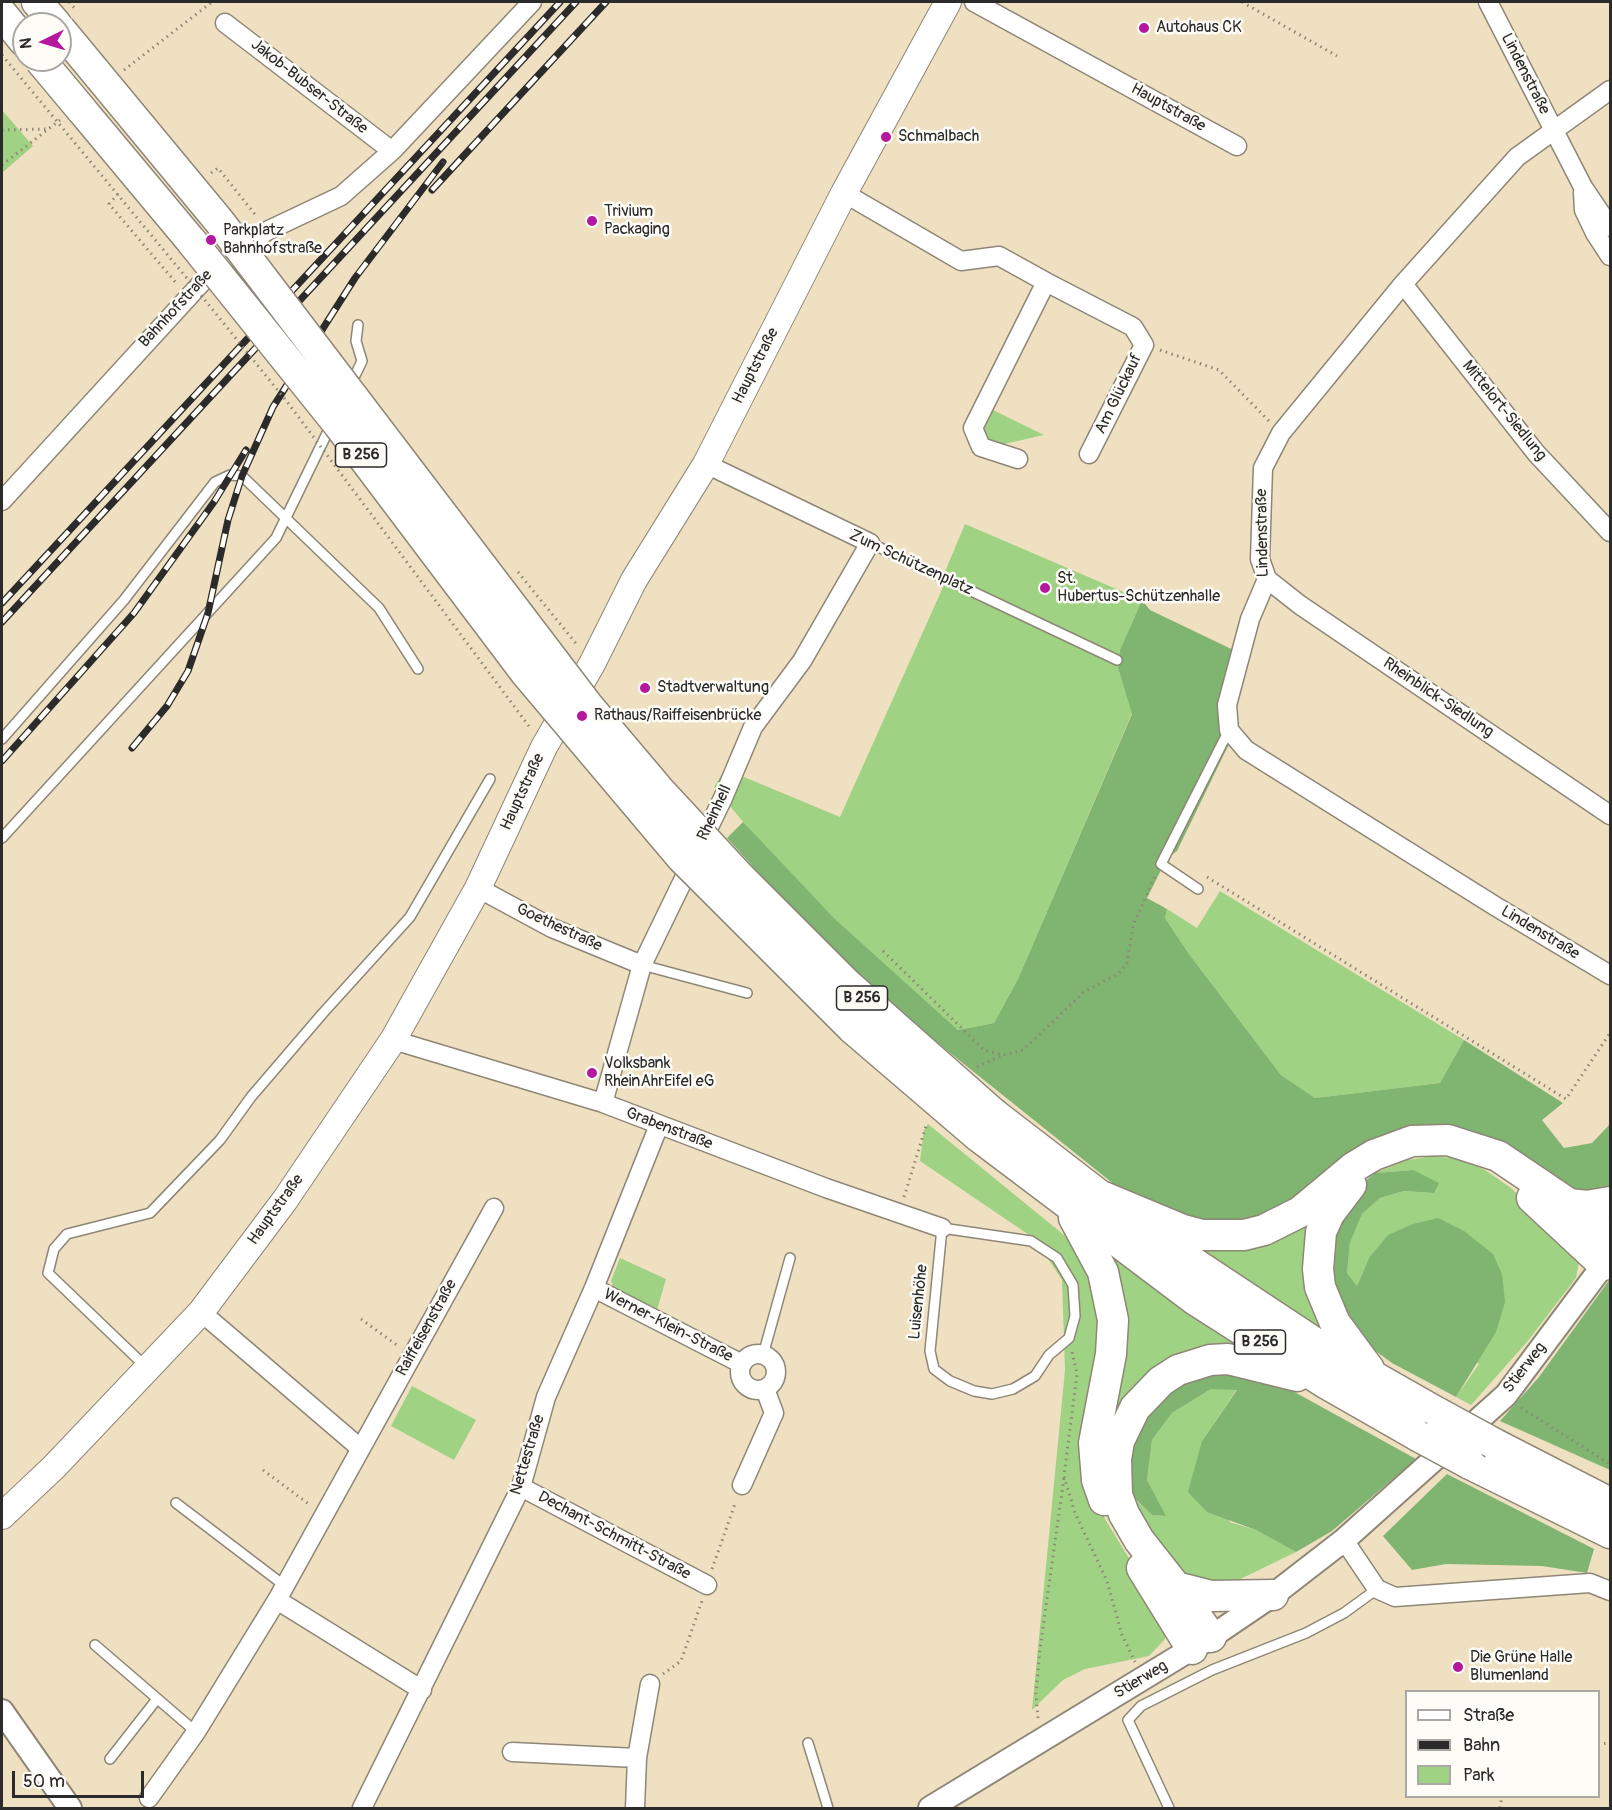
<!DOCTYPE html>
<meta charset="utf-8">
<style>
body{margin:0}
#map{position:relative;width:1612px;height:1810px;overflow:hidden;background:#f0e0c2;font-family:Pangolin,sans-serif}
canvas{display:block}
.frame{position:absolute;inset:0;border:3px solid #2b2b2b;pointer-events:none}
.legend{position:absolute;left:1405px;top:1690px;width:195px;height:108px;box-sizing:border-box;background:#fdfcf7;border:2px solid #a9a8a5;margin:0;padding:8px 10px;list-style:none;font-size:18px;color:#2b2b2b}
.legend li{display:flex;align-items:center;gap:12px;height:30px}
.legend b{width:30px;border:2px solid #a9a8a5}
.north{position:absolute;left:12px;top:12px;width:60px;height:60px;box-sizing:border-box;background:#fdfcf7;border:2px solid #a9a8a5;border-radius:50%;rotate:265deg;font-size:16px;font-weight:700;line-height:24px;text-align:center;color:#2b2b2b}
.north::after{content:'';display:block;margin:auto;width:21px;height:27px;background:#b5179e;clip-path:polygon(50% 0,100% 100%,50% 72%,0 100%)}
.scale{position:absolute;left:12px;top:1771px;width:132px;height:27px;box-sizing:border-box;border:3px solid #2b2b2b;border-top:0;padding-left:8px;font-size:18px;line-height:21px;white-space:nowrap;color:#2b2b2b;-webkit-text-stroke:4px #fdfcf7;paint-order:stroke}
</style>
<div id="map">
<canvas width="1612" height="1810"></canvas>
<div class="frame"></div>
<ul class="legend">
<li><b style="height:8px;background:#fff"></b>Straße</li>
<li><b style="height:8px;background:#2b2b2b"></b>Bahn</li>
<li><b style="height:16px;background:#9fd283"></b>Park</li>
</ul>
<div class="north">N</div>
<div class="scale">50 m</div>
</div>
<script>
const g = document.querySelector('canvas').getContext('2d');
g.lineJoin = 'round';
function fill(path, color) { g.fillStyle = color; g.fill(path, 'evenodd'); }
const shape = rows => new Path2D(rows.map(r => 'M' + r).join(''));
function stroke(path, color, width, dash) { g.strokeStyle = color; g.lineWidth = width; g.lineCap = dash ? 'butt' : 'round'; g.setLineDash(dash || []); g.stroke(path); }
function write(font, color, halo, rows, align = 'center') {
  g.font = font + ' Pangolin,sans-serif'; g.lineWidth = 5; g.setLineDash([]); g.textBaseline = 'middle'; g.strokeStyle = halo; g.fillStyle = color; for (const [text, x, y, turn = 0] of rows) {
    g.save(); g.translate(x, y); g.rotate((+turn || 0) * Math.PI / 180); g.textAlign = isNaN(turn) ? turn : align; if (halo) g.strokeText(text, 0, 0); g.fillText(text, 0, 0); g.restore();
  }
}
fill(shape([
 [2,110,33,146,2,173],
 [989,408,1044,435,1000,445,987,438,980,430],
 [965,524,1142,600,1120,650,1118,668,1132,713,1018,979,994,1023,958,1030,834,918,755,836,714,787,725,769,840,817,948,576,944,574],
 [1220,891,1464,1040,1440,1083,1315,1098,1281,1075,1189,954,1165,918,1167,909,1197,928],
 [928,1124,1064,1235,1082,1259,1096,1294,1100,1323,1091,1491,1105,1519,1158,1606,1166,1624,1165,1639,1149,1656,1085,1669,1063,1680,1032,1710,1065,1370,1062,1280,1035,1239,920,1161,924,1130],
 [1434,1156,1460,1159,1485,1170,1511,1188,1576,1250,1579,1262,1576,1278,1527,1342,1471,1405,1456,1397,1479,1364,1369,1258,1357,1286,1347,1273,1350,1243,1362,1214,1380,1198,1404,1191,1434,1193,1413,1170,1375,1173,1407,1160],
 [1333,1194,1327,1338,1190,1248],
 [1106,1246,1256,1350,1109,1453],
 [620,1258,666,1279,657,1310,615,1291,611,1281],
 [412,1386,476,1420,454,1460,391,1426],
 [1211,1389,1237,1389,1202,1441,1230,1522,1256,1530,1296,1552,1224,1587,1175,1572,1127,1492,1152,1515,1165,1516,1147,1480,1152,1440,1172,1413]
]), '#9fd283');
fill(shape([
 [1142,600,1150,610,1246,656,1229,744,1177,851,1167,858,1147,898,1167,909,1165,918,1189,954,1281,1075,1315,1098,1440,1083,1464,1040,1563,1103,1542,1120,1564,1148,1592,1143,1610,1124,1610,1194,1589,1198,1434,1134,1269,1218,1203,1226,1130,1197,914,1024,817,937,727,838,743,822,834,918,958,1030,994,1023,1018,979,1132,714,1118,668,1120,650],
 [1413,1170,1439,1183,1434,1193,1404,1191,1380,1198,1362,1214,1350,1243,1347,1273,1357,1286,1369,1258,1388,1235,1413,1224,1438,1218,1464,1231,1493,1254,1502,1274,1505,1302,1496,1332,1456,1397,1392,1363,1359,1339,1329,1284,1333,1224,1348,1195,1375,1173],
 [1610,1279,1610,1470,1500,1421,1539,1377],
 [1206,1369,1271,1379,1416,1459,1332,1531,1296,1552,1256,1530,1207,1512,1188,1492,1202,1441,1237,1390,1211,1389,1172,1413,1152,1440,1147,1480,1166,1516,1152,1515,1127,1491,1127,1446,1158,1397],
 [1447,1474,1594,1549,1587,1573,1542,1566,1446,1564,1412,1570,1383,1536]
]), '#7fb471');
const service = shape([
 [350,386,362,361,356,341,358,325],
 [870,543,1117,660],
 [2,739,124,600,215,482,230,475,242,476,379,608,418,669],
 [2,838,276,538,332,423],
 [1198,889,1161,864,1229,730],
 [642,965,747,993],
 [942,1228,1031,1241,1057,1258,1073,1285,1075,1316,1069,1338,1049,1355,1035,1376,1013,1389,992,1394,974,1391,950,1381,934,1369,930,1351,942,1228],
 [763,1355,790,1258],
 [146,1367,48,1273,54,1249,67,1234,150,1213,220,1140,251,1097,323,1013,410,917,490,779],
 [176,1503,285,1586],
 [95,1645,196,1732],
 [808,1743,828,1808],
 [110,1759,157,1699],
 [1169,1808,1128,1720,1141,1706,1212,1670,1306,1633,1344,1613,1377,1589]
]);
const minor = shape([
 [974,2,1237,146],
 [1488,2,1583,187,1610,227],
 [225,23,392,151],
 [1610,90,1517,157,1403,284,1281,433,1263,468,1260,559,1267,579,1250,619,1227,705,1229,730,1246,750,1495,906,1610,975],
 [1583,192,1584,210,1595,233,1610,256],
 [844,193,961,261,999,256,1046,282,973,428,981,447,1018,459],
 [1046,282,1133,327,1144,345,1089,454],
 [1403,284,1536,453,1610,532],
 [2,501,216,267,267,231,341,196,392,151,532,2],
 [1267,579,1300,605,1610,815],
 [478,888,552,928,642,965],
 [393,1040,603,1103,826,1188,942,1228],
 [603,1103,642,965,723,798,753,727,802,661,870,543,706,464],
 [594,1288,742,1364],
 [201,1312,360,1448],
 '740 1372a18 18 0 1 1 36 0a18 18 0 1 1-36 0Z',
 [742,1485,774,1413,765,1389],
 [521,1487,707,1585],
 [1344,1540,1377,1589,1395,1597,1590,1583,1610,1591],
 [277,1600,422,1690],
 [512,1752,637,1758],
 [149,1798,196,1732,277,1600,494,1208],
 [362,1808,521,1487,546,1397,594,1288,659,1125],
 [635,1808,637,1758,650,1684]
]);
const tertiary = shape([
 [2,1711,70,1808],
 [930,1808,1211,1637,1273,1595,1344,1540,1506,1395,1610,1256]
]);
const secondary = shape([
 [2,1516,54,1467,201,1312,285,1200,393,1040,478,888,544,747,592,664,634,580,706,464,844,193,948,2]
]);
const trunk = shape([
 [37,2,56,24],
 [2,14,24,41],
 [81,109,192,242],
 [994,1114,1099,1195,1191,1261,1315,1343,1438,1413],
 [978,1136,1194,1299,1327,1384,1418,1436],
 [1351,1185,1329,1214,1321,1232,1318,1269,1320,1287,1335,1323,1369,1369],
 [1099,1195,1183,1230,1202,1235,1244,1235,1264,1230,1300,1212,1354,1167,1374,1155,1412,1141,1448,1140,1498,1156,1569,1204,1610,1238],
 [1532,1198,1604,1265],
 [1569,1204,1587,1206,1610,1202],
 [1074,1218,1103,1272,1113,1320,1111,1354,1094,1443,1097,1480,1104,1500],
 [1493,1443,1610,1503],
 [1470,1464,1610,1533],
 [1142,1568,1192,1649],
 [1176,1587,1211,1637],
 [1273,1595,1211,1596,1176,1587,1139,1540,1124,1514,1117,1495,1116,1459,1119,1441,1135,1408,1161,1381,1178,1370,1210,1360,1228,1359,1297,1376]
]);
stroke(service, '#8e8676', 12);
stroke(minor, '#8e8676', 21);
stroke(tertiary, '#8e8676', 26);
stroke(secondary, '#8e8676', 28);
stroke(trunk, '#8e8676', 33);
stroke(shape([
 [1242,2,1337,56],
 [124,70,212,2],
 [2,130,48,129],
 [2,165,60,120],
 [211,173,218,168,257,217],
 [118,194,109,204,177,284],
 [1160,350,1219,370,1269,421],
 [374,518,531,729],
 [518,572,578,646],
 [1207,877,1566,1099,1610,1033],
 [883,951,984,1050,1002,1055,1023,1050,1084,992,1119,973,1127,963,1133,926,1156,874],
 [977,1067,1001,1056],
 [904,1197,927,1123],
 [361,1319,398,1346],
 [1072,1352,1077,1374,1064,1476,1075,1513,1107,1581,1122,1635,1135,1662],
 [1521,1408,1610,1464],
 [263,1470,310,1505],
 [712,1569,736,1501],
 [663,1674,681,1661,702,1601],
 [1038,1718,1036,1693,1040,1649,1064,1478],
 [1598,1744,1610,1743],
 [1500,1808,1502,1796]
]), '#8e8676', 3, [1.5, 4.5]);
stroke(service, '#fff', 9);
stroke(minor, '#fff', 18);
stroke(tertiary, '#fff', 22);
stroke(secondary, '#fff', 26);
stroke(trunk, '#fff', 30);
const rail = shape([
 [432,190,606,2],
 [2,603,560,2],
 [2,622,576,2],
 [132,748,167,706,188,671,208,613,228,520,242,476,273,407,355,278,443,162],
 [2,761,134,613,214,502,246,450]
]);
stroke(rail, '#2b2b2b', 7);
stroke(rail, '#fdfcf7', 4.5, [14]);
const trunkBridge = shape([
 [60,29,219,221,589,707,660,791,738,875,847,984,994,1114],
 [40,60,81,109],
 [192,242,338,424,525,672,682,858,852,1028,978,1136],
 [1438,1413,1493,1443],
 [1418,1436,1470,1464]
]);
stroke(trunkBridge, '#8e8676', 33, []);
stroke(shape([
 [69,2,77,11],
 [2,55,200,294,288,403,374,518]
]), '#8e8676', 3, [1.5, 4.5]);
stroke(trunkBridge, '#fff', 30);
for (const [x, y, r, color] of [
 [1144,28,6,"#b5179e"],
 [886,137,6,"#b5179e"],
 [592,221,6,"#b5179e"],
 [211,240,6,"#b5179e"],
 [1045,588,6,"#b5179e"],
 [645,688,6,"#b5179e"],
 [582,716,6,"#b5179e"],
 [592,1073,6,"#b5179e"],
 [1458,1667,6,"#b5179e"]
]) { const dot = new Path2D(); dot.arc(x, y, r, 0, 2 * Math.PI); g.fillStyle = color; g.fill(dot); stroke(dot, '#fdfcf7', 2); }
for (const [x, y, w] of [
 [361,455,51],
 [862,998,51],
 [1260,1342,51]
]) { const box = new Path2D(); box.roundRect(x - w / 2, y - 12, w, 24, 4.5); g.fillStyle = '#fdfcf7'; g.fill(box); stroke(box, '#2b2b2b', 1.5); }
write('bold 15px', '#2b2b2b', null, [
 ["B 256",361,455],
 ["B 256",862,998],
 ["B 256",1260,1342]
]);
write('16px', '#2b2b2b', '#fdfcf7', [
 ["Autohaus CK",1156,28],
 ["Schmalbach",898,137],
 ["Trivium",604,212],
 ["Packaging",604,230],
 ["Parkplatz",223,231],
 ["Bahnhofstraße",223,249],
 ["St.",1057,579],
 ["Hubertus-Schützenhalle",1057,597],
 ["Stadtverwaltung",657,688],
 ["Rathaus/Raiffeisenbrücke",594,716],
 ["Volksbank",604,1064],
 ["RheinAhrEifel eG",604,1082],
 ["Die Grüne Halle",1470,1658],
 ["Blumenland",1470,1676]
], 'left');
write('16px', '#2b2b2b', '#fdfcf7', [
 ["Lindenstraße",1525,74,63],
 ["Jakob-Bubser-Straße",309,87,38],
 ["Hauptstraße",1168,108,29],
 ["Bahnhofstraße",176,309,-47],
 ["Hauptstraße",756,366,-63],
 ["Am Glückauf",1119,394,-64],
 ["Mittelort-Siedlung",1504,411,51],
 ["Lindenstraße",1263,533,-91],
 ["Zum Schützenplatz",911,563,25],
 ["Rheinblick-Siedlung",1438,698,34],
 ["Hauptstraße",523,792,-65],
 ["Rheinhell",715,813,-65],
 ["Goethestraße",559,928,25],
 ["Lindenstraße",1540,933,31],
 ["Grabenstraße",669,1129,21],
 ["Hauptstraße",276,1210,-54],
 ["Luisenhöhe",919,1302,-84],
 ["Werner-Klein-Straße",668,1326,27],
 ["Raiffeisenstraße",427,1328,-61],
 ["Stierweg",1525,1368,-52],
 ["Nettestraße",528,1455,-73],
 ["Dechant-Schmitt-Straße",614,1536,28],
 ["Stierweg",1141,1680,-31]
]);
</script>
